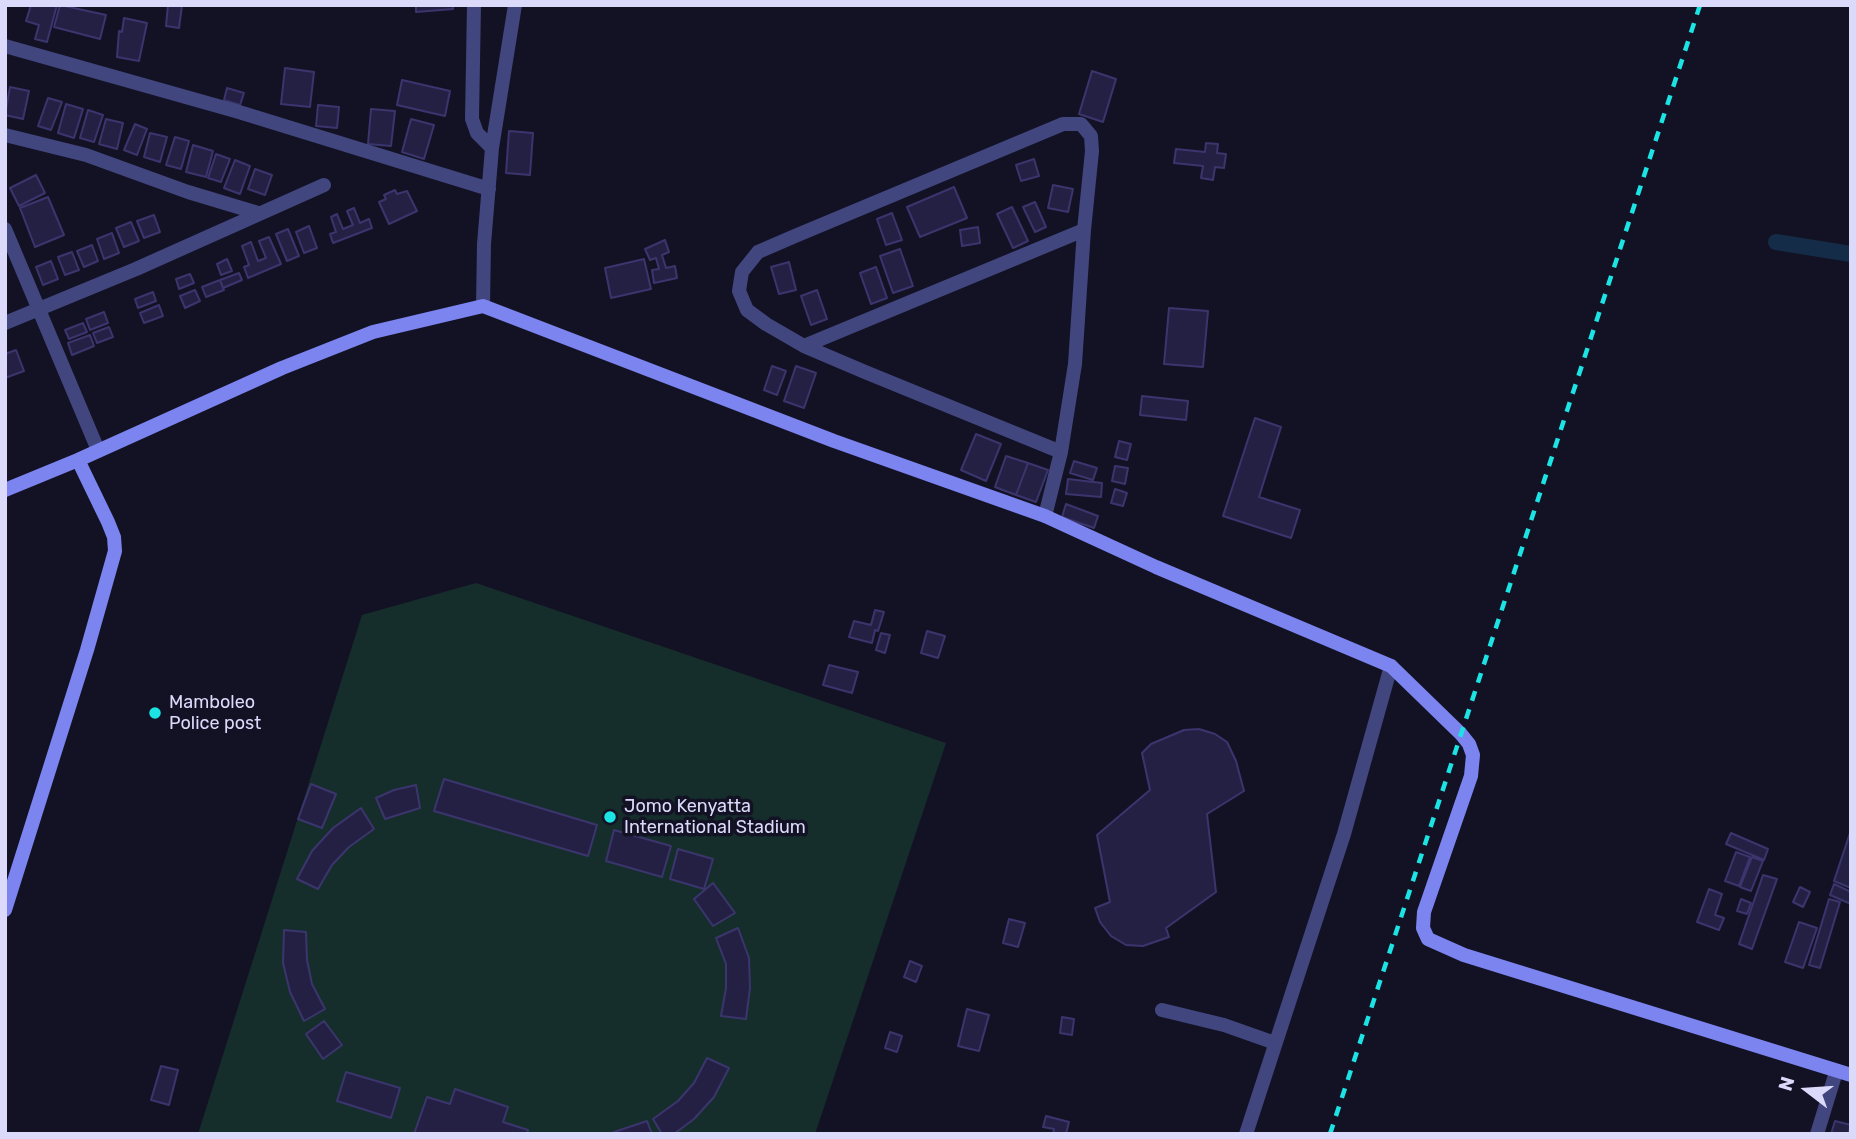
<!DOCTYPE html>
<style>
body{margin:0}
#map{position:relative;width:1856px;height:1139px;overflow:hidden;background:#131225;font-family:Rubik,sans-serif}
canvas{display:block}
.frame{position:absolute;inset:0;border:7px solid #dbdafb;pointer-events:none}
.north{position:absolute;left:1772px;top:1055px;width:70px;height:70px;-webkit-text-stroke:5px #131225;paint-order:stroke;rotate:287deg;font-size:19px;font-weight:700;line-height:28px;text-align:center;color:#dbdafb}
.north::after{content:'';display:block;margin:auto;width:24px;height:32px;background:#dbdafb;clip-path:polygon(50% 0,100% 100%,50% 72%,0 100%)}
</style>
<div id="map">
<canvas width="1856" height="1139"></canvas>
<div class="frame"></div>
<div class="north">N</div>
</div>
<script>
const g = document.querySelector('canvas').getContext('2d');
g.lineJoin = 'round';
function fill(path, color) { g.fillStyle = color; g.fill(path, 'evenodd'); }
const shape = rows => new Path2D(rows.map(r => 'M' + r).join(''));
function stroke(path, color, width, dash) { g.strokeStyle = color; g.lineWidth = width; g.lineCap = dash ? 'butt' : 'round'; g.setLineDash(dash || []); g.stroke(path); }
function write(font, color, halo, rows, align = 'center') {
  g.font = font + ' Rubik,sans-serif'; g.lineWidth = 7; g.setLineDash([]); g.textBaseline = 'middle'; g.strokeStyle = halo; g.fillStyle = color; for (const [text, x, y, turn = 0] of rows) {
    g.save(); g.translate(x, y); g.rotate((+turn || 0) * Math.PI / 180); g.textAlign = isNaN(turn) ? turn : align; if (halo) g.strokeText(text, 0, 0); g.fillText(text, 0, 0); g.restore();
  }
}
fill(shape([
 [476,583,946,743,815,1134,198,1134,362,615]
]), '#162e2b');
stroke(shape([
 [1776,242,1851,254]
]), '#142c47', 16);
const building = shape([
 [31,5,57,5,47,42,35,39,39,25,26,21,31,5],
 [60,5,106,15,100,39,54,27,60,5],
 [168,5,182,5,179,28,166,26,168,5],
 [416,5,453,5,453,9,416,12,416,5],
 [124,18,147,23,139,61,117,57,119,31,122,32,124,18],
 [285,68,314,72,310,107,281,104,285,68],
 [1092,71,1116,79,1103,122,1079,114,1092,71],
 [402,80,450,91,445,116,397,105,402,80],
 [10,87,29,91,23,119,5,115,10,87],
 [227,88,244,93,240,105,224,100,227,88],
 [48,98,62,102,51,130,38,126,48,98],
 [66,104,83,109,74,138,58,133,66,104],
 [318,105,339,107,337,128,316,126,318,105],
 [371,109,395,111,391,146,368,144,371,109],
 [88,110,103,115,94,142,80,138,88,110],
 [106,119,123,123,117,149,99,144,106,119],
 [411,119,434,125,424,159,402,152,411,119],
 [135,124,147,129,137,155,124,150,135,124],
 [509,131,533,133,530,175,506,173,509,131],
 [150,133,167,137,160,162,144,157,150,133],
 [175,137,189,141,181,169,166,165,175,137],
 [1206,143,1218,144,1217,153,1226,154,1224,168,1215,167,1213,180,1201,178,1203,166,1174,163,1176,149,1205,152,1206,143],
 [193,145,213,151,206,177,186,172,193,145],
 [216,154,230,159,221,182,208,178,216,154],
 [1034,159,1039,176,1021,181,1016,165,1034,159],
 [235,160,250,166,240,194,224,188,235,160],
 [255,169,272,175,265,195,248,189,255,169],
 [36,175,45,193,19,206,10,188,36,175],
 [1053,185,1073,189,1068,212,1048,208,1053,185],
 [954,187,967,218,920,237,907,207,954,187],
 [395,190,397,194,407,191,417,211,389,224,379,202,386,199,384,195,395,190],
 [48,197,64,235,35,247,20,208,48,197],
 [1035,202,1046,227,1035,232,1023,207,1035,202],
 [1012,207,1028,241,1013,248,997,214,1012,207],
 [354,208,360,223,369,219,372,228,333,243,330,234,336,232,331,217,337,214,343,229,353,225,347,211,354,208],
 [892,213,902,240,886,245,877,219,892,213],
 [154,215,160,232,144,238,137,221,154,215],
 [131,222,139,241,124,247,116,228,131,222],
 [309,226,317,248,304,253,296,232,309,226],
 [978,227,980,243,962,246,960,230,978,227],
 [288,229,299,256,287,261,276,234,288,229],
 [112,233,119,253,104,259,97,239,112,233],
 [269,237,281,264,248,278,244,267,249,265,242,246,251,242,258,261,266,258,259,241,269,237],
 [665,240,669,252,662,255,666,268,675,266,677,278,654,283,652,270,659,269,656,258,650,260,645,249,665,240],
 [92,245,98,261,84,267,77,251,92,245],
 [900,249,913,286,893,293,880,256,900,249],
 [72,252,79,270,65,275,58,257,72,252],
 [227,259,232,271,221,275,217,264,227,259],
 [644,259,651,289,611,298,605,268,644,259],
 [51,261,58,279,43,285,36,267,51,261],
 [789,262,796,290,779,294,771,267,789,262],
 [876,267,887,298,871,304,860,273,876,267],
 [239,273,242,280,223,288,220,280,239,273],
 [190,274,194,283,179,289,176,279,190,274],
 [220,280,224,290,206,297,202,287,220,280],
 [195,290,200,301,185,308,180,296,195,290],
 [817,290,827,319,811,325,801,296,817,290],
 [153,292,156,301,138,308,135,299,153,292],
 [159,305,163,316,144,323,140,313,159,305],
 [1169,308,1208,311,1203,367,1164,364,1169,308],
 [104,312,108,323,90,330,86,319,104,312],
 [83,323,87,332,69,339,65,330,83,323],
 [109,327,113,337,97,343,93,333,109,327],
 [90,335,94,346,72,355,68,343,90,335],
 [16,350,24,371,5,378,5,354,16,350],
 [772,366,786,371,777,395,764,390,772,366],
 [796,366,816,373,804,408,784,401,796,366],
 [1142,396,1188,401,1186,420,1140,415,1142,396],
 [1255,418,1281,427,1259,497,1300,510,1291,538,1223,516,1255,418],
 [976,434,1001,444,986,481,961,470,976,434],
 [1119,441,1131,444,1127,460,1115,457,1119,441],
 [1006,456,1028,463,1016,495,995,487,1006,456],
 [1074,461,1097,468,1093,480,1070,473,1074,461],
 [1028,463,1048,470,1036,502,1016,495,1028,463],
 [1115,466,1128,468,1125,484,1112,481,1115,466],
 [1068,479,1102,483,1101,497,1066,494,1068,479],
 [1115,489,1127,493,1123,506,1111,503,1115,489],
 [1066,504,1098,516,1094,528,1062,517,1066,504],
 [875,610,884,612,878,631,875,630,872,643,849,637,854,621,871,625,875,610],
 [927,631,945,636,938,658,921,653,927,631],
 [881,633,890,635,885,653,876,650,881,633],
 [829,665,858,672,852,693,823,685,829,665],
 [1199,729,1215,734,1227,742,1236,761,1244,791,1207,814,1216,892,1166,928,1169,937,1143,946,1126,945,1111,936,1100,922,1095,908,1110,902,1097,835,1150,790,1142,753,1151,744,1184,730,1199,729],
 [444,779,597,825,588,856,434,811,444,779],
 [311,784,336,794,322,828,298,819,311,784],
 [416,785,420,808,385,819,376,798,394,790,416,785],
 [361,808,374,829,349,847,332,865,318,889,297,879,312,851,333,828,361,808],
 [614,830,671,846,662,877,606,861,614,830],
 [1851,830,1851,888,1834,881,1851,830],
 [1731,833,1768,849,1764,860,1726,844,1731,833],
 [678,849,713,859,704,889,670,879,678,849],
 [1736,852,1750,857,1739,886,1725,881,1736,852],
 [1752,857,1763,861,1751,891,1740,887,1752,857],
 [1763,875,1777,879,1752,949,1739,944,1763,875],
 [713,883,735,913,713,926,694,899,713,883],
 [1834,884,1851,892,1851,904,1830,895,1834,884],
 [1800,887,1810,892,1803,907,1793,902,1800,887],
 [1709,889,1722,894,1715,915,1724,918,1719,930,1697,922,1709,889],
 [1741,899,1751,903,1747,914,1737,911,1741,899],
 [1829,899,1840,902,1820,968,1809,965,1829,899],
 [1009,919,1025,923,1018,947,1003,943,1009,919],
 [1799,922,1817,928,1803,968,1785,962,1799,922],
 [738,928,749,958,750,988,746,1019,721,1016,726,988,726,964,716,938,738,928],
 [284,930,306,932,307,960,312,984,325,1009,304,1021,290,992,283,963,284,930],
 [910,961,922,966,916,982,904,977,910,961],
 [967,1009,989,1015,979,1051,958,1046,967,1009],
 [1062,1017,1074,1019,1072,1035,1060,1033,1062,1017],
 [324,1021,342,1045,323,1059,306,1034,324,1021],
 [890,1032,902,1036,897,1052,885,1048,890,1032],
 [707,1058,729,1068,714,1097,694,1119,674,1134,662,1134,653,1119,678,1101,694,1083,707,1058],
 [161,1066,178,1070,169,1105,151,1100,161,1066],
 [346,1072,400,1088,391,1118,337,1101,346,1072],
 [455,1089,508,1107,503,1122,528,1130,527,1134,414,1134,427,1097,450,1104,455,1089],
 [1046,1116,1069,1122,1066,1134,1053,1134,1054,1129,1043,1127,1046,1116],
 [647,1121,652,1134,615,1134,614,1132,647,1121],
 [1835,1121,1851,1125,1848,1134,1831,1134,1835,1121]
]);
fill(building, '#242044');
stroke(building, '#3b356d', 2);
stroke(shape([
 [474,5,472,119,477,133,492,148],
 [5,46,239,112,489,189],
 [5,135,86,155,188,192,258,213],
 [5,229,98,450],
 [483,306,484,244,492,148,515,5],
 [5,323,136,269,324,185],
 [804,346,1084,230],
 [1045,516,1061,452,1075,364,1084,230,1092,151,1091,136,1081,124,1063,124,795,236,758,252,742,272,739,291,747,310,766,324,804,346,865,372,1061,452],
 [1162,1010,1224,1025,1275,1043],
 [1246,1134,1344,834,1391,666],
 [1817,1134,1836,1072]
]), '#42467f', 14);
stroke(shape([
 [5,490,78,460,282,368,373,332,483,306,834,441,1045,516,1156,567,1391,666,1461,734,1469,744,1473,755,1471,776,1424,912,1423,928,1428,939,1464,955,1851,1075],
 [5,910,87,650,115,551,114,537,108,522,78,460]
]), '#7c84f0', 14);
stroke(shape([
 [1330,1134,1700,5]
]), '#1ce4e5', 4.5, [10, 9]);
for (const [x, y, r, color] of [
 [155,713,7,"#1ce4e5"],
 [610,817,7,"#1ce4e5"]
]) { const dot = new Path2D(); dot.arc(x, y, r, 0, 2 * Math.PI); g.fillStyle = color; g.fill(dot); stroke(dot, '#131225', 2.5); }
write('18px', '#dbdafb', '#131225', [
 ["Mamboleo",169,703],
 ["Police post",169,724],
 ["Jomo Kenyatta",624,807],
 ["International Stadium",624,828]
], 'left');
</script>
